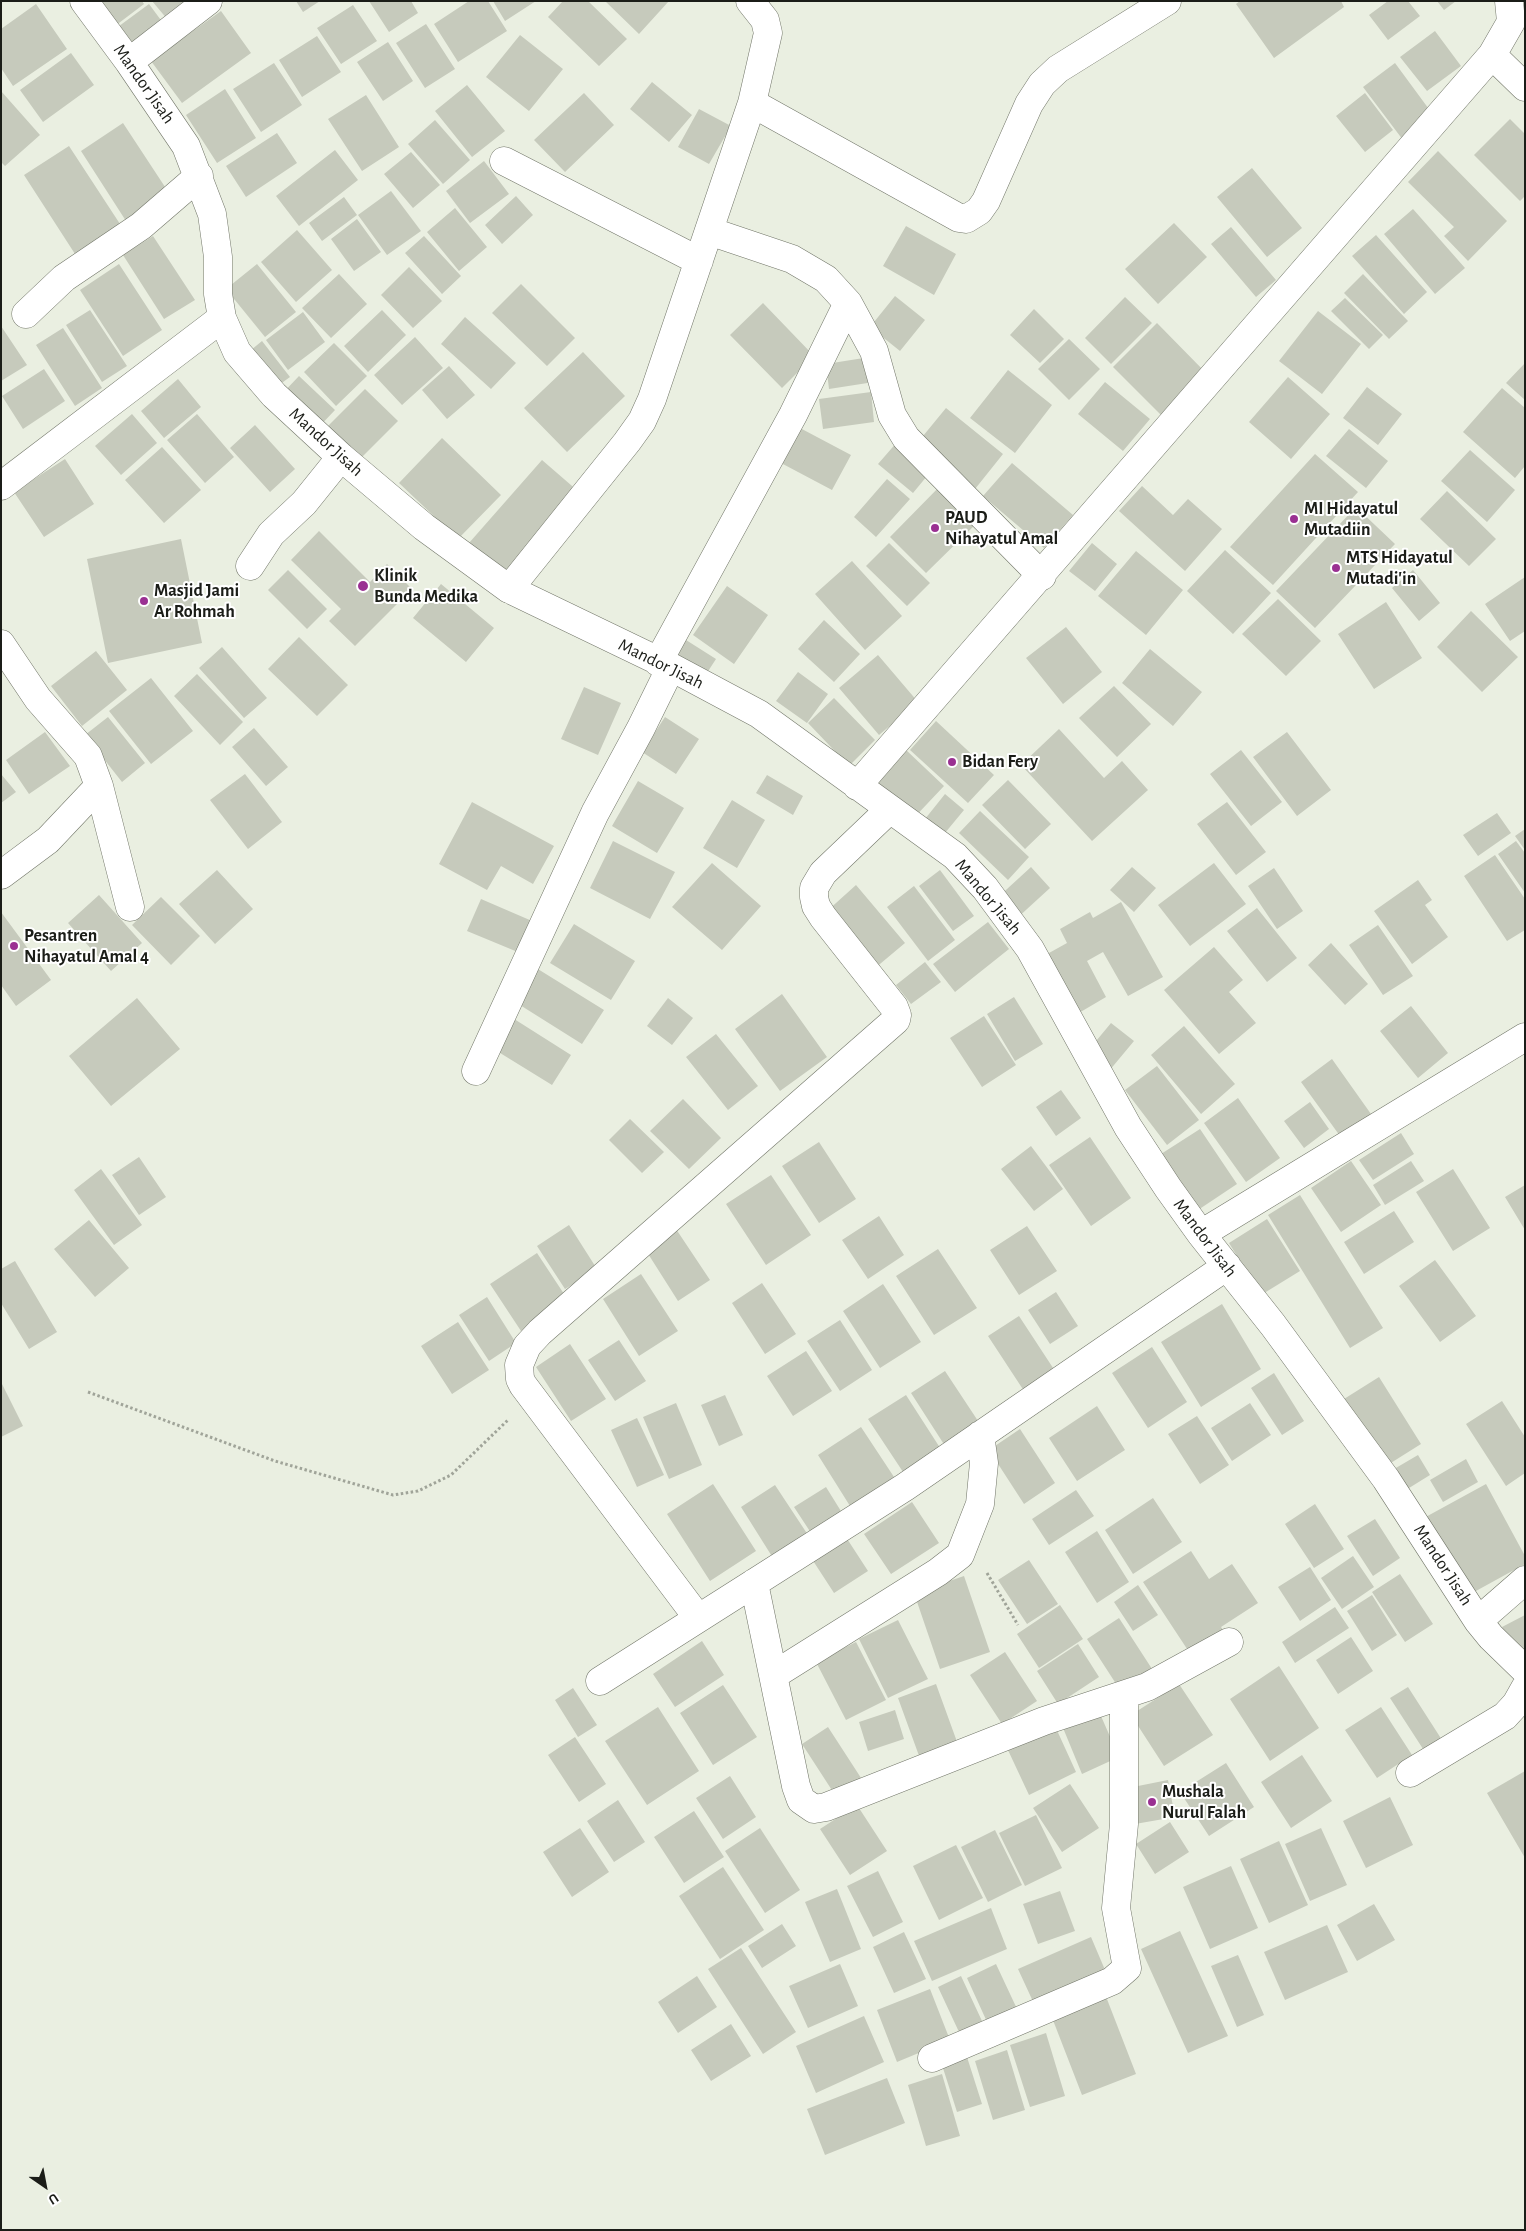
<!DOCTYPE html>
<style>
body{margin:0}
#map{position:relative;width:1526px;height:2231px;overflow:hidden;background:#eaefe1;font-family:"Alegreya Sans",sans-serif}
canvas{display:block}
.frame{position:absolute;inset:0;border:2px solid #1b1d18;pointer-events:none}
.north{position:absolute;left:20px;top:2161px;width:50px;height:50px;-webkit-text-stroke:4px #fff;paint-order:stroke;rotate:147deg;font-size:14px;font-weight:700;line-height:20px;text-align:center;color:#1b1d18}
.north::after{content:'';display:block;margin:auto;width:18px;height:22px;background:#1b1d18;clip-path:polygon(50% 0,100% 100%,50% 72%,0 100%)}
</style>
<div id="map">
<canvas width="1526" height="2231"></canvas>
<div class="frame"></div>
<div class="north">U</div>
</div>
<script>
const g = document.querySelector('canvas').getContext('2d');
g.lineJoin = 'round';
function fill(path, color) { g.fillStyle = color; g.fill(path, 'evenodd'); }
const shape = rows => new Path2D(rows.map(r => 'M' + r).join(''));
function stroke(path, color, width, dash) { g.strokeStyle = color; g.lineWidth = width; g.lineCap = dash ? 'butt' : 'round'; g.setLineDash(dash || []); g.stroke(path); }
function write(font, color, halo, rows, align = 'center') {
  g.font = font + ' "Alegreya Sans",sans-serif'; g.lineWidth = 4; g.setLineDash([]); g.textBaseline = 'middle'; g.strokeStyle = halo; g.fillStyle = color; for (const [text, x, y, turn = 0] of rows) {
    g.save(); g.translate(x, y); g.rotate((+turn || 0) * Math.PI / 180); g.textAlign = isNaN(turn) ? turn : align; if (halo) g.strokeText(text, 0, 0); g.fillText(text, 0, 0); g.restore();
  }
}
fill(shape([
 [96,1,142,1,144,4,115,26],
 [152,1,203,1,173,26],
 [296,1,320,1,303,12],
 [369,1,411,1,418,13,389,32],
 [469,1,488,1,507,31,458,62,434,24],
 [493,1,536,1,505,21],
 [563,1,588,1,627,39,599,66,548,17],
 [605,1,669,1,639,34],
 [1240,1,1341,1,1344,7,1274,58,1236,4],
 [1388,1,1408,1,1420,16,1388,40,1369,15],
 [1437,1,1456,1,1444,10],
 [36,4,67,49,13,86,1,68,1,29],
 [149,4,166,27,127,54,111,32],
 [353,5,377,41,341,64,317,28],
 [221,11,251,53,182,103,151,61],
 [426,24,455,69,425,88,396,43],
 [1435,31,1461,66,1427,91,1400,57],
 [520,35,563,69,529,111,486,77],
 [317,36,341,72,302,97,279,60],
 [388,42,413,81,383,101,357,62],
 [71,53,94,85,43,122,20,90],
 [274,63,302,105,261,132,233,89],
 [1395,63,1434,116,1403,140,1363,87],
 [652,82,692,115,669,142,630,109],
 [467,85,505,131,472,157,435,111],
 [225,89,256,138,217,163,186,115],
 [1,91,40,135,5,166,1,162],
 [584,93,614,125,565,172,534,140],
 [1365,93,1393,130,1365,152,1336,116],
 [366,95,399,147,362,171,328,119],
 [699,109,731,126,709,164,678,147],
 [1510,119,1525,134,1525,196,1520,201,1474,155],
 [435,120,470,160,443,184,408,144],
 [123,123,169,193,126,221,81,151],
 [277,133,297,163,246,197,226,166],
 [69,146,120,224,75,254,24,175],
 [335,150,358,180,299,226,276,196],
 [1438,151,1507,221,1468,261,1444,236,1454,227,1408,182],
 [411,152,440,185,413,208,384,174],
 [484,161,509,194,470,223,446,191],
 [1252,168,1302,228,1267,257,1217,197],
 [391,191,421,231,387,255,358,215],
 [516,196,533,215,502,244,485,225],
 [344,197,357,215,322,241,309,223],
 [455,208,487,247,459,271,427,232],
 [1413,209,1465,268,1435,294,1384,234],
 [357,219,381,252,354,271,331,239],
 [1174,223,1207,257,1158,304,1125,269],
 [906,226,956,254,934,295,883,266],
 [1231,227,1276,280,1256,297,1211,244],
 [297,230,332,270,296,302,261,262],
 [1376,235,1427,292,1404,314,1352,256],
 [153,236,195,300,164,319,123,255],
 [424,236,461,276,442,294,405,253],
 [119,264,162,330,123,356,80,290],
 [257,264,296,312,265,337,226,289],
 [409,267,442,301,413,328,381,295],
 [339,274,367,304,331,338,302,308],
 [1363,274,1408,321,1389,339,1344,293],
 [521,284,575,338,547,366,492,313],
 [895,296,925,320,900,351,870,327],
 [1125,297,1152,323,1111,364,1085,338],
 [1345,298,1383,335,1369,349,1331,311],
 [763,303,814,356,782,388,730,335],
 [1034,309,1064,339,1040,363,1010,335],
 [90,310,127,366,102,382,66,325],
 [382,310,406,335,368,372,344,346],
 [1318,311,1361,344,1322,394,1279,361],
 [303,312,325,342,288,370,266,340],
 [465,317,516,363,491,389,441,344],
 [1157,323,1208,375,1164,418,1113,367],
 [1,326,27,365,1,381],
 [63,328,102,388,75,406,36,345],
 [415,337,443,368,402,405,374,375],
 [1069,339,1100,369,1069,400,1038,369],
 [262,341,290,377,272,390,245,355],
 [334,343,367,376,336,406,304,372],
 [583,352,625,396,567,452,524,408],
 [870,357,874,382,829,389,826,364],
 [1525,363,1525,400,1506,383],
 [449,366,475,395,447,419,422,390],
 [44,369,65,401,23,429,2,396],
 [1008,370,1052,405,1015,453,970,418],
 [299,376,335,410,317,429,280,396],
 [1288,377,1330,414,1291,459,1249,422],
 [178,379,201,407,164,438,141,411],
 [1105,382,1150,419,1123,451,1078,414],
 [1367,387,1402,414,1378,445,1343,418],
 [1502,388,1525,408,1525,466,1515,478,1463,432],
 [365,389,398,421,361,458,328,426],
 [871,392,874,422,823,429,819,399],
 [946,408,1003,454,971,494,914,447],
 [132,414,157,443,121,475,95,446],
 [197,414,234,457,205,483,167,440],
 [255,425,295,469,270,492,230,448],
 [800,428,851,455,832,490,781,463],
 [1349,429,1388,461,1366,488,1326,456],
 [442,438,501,495,458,539,399,483],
 [898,441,932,470,913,493,878,464],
 [162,447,201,490,164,523,125,480],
 [1470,450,1515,490,1487,522,1441,481],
 [1315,454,1358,492,1273,585,1230,547],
 [65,459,94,504,44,537,14,492],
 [542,460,579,492,505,575,469,543],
 [1012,463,1073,515,1044,548,983,496],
 [887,479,910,499,876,537,854,517],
 [944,482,981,519,926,573,890,537],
 [1142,486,1173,515,1188,499,1222,529,1185,571,1119,511],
 [1447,491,1496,539,1469,566,1420,519],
 [1356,507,1395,544,1315,628,1276,591],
 [319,531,370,582,387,564,412,589,355,646,329,621,341,609,291,560],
 [181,539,202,643,108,663,87,559],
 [889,543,930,583,907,606,866,566],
 [1092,543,1117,564,1095,591,1069,571],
 [1225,550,1271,593,1233,634,1187,591],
 [1136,551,1183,590,1146,635,1098,596],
 [852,561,902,616,865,650,815,594],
 [288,570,327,609,307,629,268,590],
 [1413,570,1440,603,1419,621,1392,588],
 [1525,577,1525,631,1510,641,1485,604],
 [441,584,494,628,466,662,413,618],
 [727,586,768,615,734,664,693,635],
 [1278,599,1321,641,1286,676,1242,634],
 [1386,602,1422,658,1374,689,1338,634],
 [1471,611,1518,657,1482,692,1437,647],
 [824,620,860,654,834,682,798,649],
 [1066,627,1102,672,1063,704,1026,658],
 [299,637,348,685,317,716,268,669],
 [686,640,716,659,703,679,673,661],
 [222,647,267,698,244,718,199,668],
 [1150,649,1202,692,1173,726,1122,683],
 [96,651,127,690,82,726,51,686],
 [878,655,918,702,879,735,839,688],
 [798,672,828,694,807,723,776,701],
 [197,674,243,722,220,745,174,696],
 [151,678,193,731,151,764,109,711],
 [1114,686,1151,724,1117,757,1079,718],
 [584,687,621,703,598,755,561,739],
 [834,698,875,740,849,766,808,723],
 [108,717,145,763,122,782,85,735],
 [665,717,699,739,676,774,642,752],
 [936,721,994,775,968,803,910,750],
 [254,728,288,767,266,786,232,747],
 [1059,729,1104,778,1122,761,1148,790,1092,841,1021,765],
 [45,732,70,766,29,794,6,760],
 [1287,732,1331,790,1297,816,1253,757],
 [905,749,944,786,910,822,872,785],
 [1241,750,1282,802,1251,826,1210,774],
 [1,774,16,792,1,803],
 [245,774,282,822,248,849,210,800],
 [767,775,803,796,793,815,756,793],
 [1008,780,1051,824,1025,849,982,805],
 [638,781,684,808,657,853,612,826],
 [945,794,964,810,940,839,921,824],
 [732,800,765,820,737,868,703,848],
 [472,802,554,846,533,884,501,866,487,890,439,864],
 [1227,802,1266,852,1236,875,1197,824],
 [980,811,1029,857,1008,880,959,833],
 [1497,813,1511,833,1478,856,1463,835],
 [1525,829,1525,850,1515,836],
 [613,841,675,872,650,919,590,888],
 [1516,841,1525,853,1525,893,1498,854],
 [1495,855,1525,899,1525,930,1507,941,1464,876],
 [712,863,761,906,722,950,672,907],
 [1214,863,1246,904,1190,946,1158,905],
 [1031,867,1050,888,1015,920,995,900],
 [1132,867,1156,888,1134,912,1110,890],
 [1274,868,1303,911,1277,929,1248,886],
 [217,870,253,909,215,944,179,904],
 [940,870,974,916,953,931,919,886],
 [1418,880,1432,900,1425,905,1448,937,1412,964,1374,911],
 [856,885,905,943,874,969,826,912],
 [914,886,955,940,928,961,887,907],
 [99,895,142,943,111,971,68,923],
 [161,897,200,936,171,965,132,925],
 [481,899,539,924,525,955,467,931],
 [1121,902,1163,977,1128,996,1103,952,1087,961,1106,997,1072,1017,1040,958,1067,943,1060,929,1090,912,1093,918],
 [1257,908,1297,958,1267,982,1227,931],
 [1,912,51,980,16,1006,1,985],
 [988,922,1009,949,955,992,933,964],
 [574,924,635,961,611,1000,550,963],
 [1378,925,1413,976,1383,995,1349,945],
 [1331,943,1368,984,1345,1005,1308,965],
 [1214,947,1243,980,1229,992,1256,1023,1219,1054,1164,990],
 [925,962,941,982,911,1004,896,985],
 [533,966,604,1010,582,1044,512,1000],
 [782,994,827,1057,780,1091,735,1029],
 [1014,997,1043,1044,1015,1061,987,1014],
 [137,998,180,1049,111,1106,69,1056],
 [668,998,693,1018,672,1045,647,1026],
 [1411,1006,1448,1053,1418,1078,1380,1031],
 [984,1016,1016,1065,982,1087,950,1038],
 [511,1017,571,1055,552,1085,492,1048],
 [1111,1023,1134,1041,1109,1071,1087,1052],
 [1184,1026,1235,1084,1201,1114,1151,1055],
 [716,1034,758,1086,728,1110,686,1057],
 [1332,1059,1371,1114,1340,1136,1301,1082],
 [1157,1066,1199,1120,1167,1145,1125,1090],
 [1061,1090,1081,1118,1056,1136,1036,1107],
 [1238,1098,1280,1158,1246,1182,1204,1123],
 [683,1099,721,1138,689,1169,650,1131],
 [1310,1102,1329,1129,1304,1148,1284,1121],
 [630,1119,664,1152,642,1173,609,1140],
 [1200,1129,1237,1184,1198,1210,1161,1154],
 [1401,1133,1414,1154,1373,1180,1359,1160],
 [1090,1137,1131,1198,1091,1226,1049,1165],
 [819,1142,856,1199,819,1223,782,1166],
 [1031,1146,1063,1189,1034,1211,1001,1169],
 [139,1157,166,1197,139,1215,112,1175],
 [1351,1161,1381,1205,1341,1232,1311,1188],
 [1411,1161,1424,1181,1385,1205,1373,1185],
 [101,1169,142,1225,114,1245,74,1190],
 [1453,1169,1490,1228,1453,1251,1416,1192],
 [771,1175,811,1235,766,1265,726,1204],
 [1525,1185,1525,1230,1505,1197],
 [1300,1195,1383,1328,1350,1348,1268,1215],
 [1394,1211,1414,1242,1364,1274,1344,1242],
 [879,1216,904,1255,868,1279,842,1240],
 [1267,1219,1300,1271,1261,1295,1229,1243],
 [89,1220,129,1268,95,1297,54,1249],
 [569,1225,597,1269,565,1289,537,1246],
 [1027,1226,1057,1271,1019,1295,990,1250],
 [676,1229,710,1280,678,1301,645,1249],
 [938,1249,977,1308,934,1335,896,1276],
 [537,1253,568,1300,521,1331,490,1284],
 [1435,1260,1476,1316,1440,1342,1399,1286],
 [15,1261,57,1332,29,1349,1,1303,1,1269],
 [641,1274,678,1331,639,1356,603,1299],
 [762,1283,796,1334,765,1354,732,1303],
 [883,1284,921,1342,880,1368,843,1311],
 [1056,1292,1078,1326,1050,1344,1028,1310],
 [487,1297,516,1343,489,1361,459,1315],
 [1222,1304,1261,1369,1201,1407,1161,1342],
 [1019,1316,1057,1374,1026,1394,988,1336],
 [840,1320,872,1370,840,1391,807,1341],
 [458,1322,489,1370,452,1394,421,1346],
 [619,1340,646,1381,615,1401,588,1360],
 [570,1344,606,1399,571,1421,536,1367],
 [1152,1347,1187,1402,1148,1428,1112,1373],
 [806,1351,832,1391,793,1416,767,1376],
 [945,1371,982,1427,947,1449,911,1393],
 [1274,1373,1304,1421,1282,1435,1251,1388],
 [1379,1377,1421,1444,1386,1466,1344,1399],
 [1,1382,23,1426,1,1437],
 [725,1395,743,1435,719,1446,701,1405],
 [906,1395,944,1454,907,1478,868,1419],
 [1502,1401,1525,1437,1525,1473,1506,1486,1466,1424],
 [676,1403,702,1465,669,1479,643,1417],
 [1250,1403,1271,1435,1232,1461,1211,1428],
 [1097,1406,1125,1450,1077,1481,1049,1438],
 [1197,1416,1229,1465,1200,1484,1168,1434],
 [637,1418,664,1475,637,1487,611,1430],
 [861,1427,894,1477,850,1506,818,1455],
 [1020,1429,1055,1483,1024,1504,989,1450],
 [1418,1455,1430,1475,1401,1493,1389,1472],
 [1466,1459,1478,1482,1443,1502,1430,1480],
 [713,1484,756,1551,710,1581,667,1514],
 [1486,1484,1525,1556,1525,1564,1465,1597,1422,1519],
 [775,1485,808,1535,773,1558,741,1507],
 [826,1487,844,1516,813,1536,794,1507],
 [1076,1490,1094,1516,1049,1545,1032,1519],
 [1153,1498,1182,1542,1133,1574,1105,1530],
 [912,1502,939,1543,891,1574,864,1534],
 [1315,1504,1344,1549,1314,1568,1285,1524],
 [1375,1519,1400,1558,1373,1576,1347,1536],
 [842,1531,868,1571,834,1593,808,1553],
 [1097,1531,1129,1582,1097,1603,1065,1552],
 [1191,1551,1209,1579,1232,1564,1258,1603,1221,1627,1227,1636,1193,1658,1143,1582],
 [1353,1556,1374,1587,1342,1609,1321,1578],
 [1029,1560,1058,1604,1027,1624,998,1580],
 [1310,1567,1331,1600,1300,1621,1278,1587],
 [1400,1574,1433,1624,1405,1642,1372,1592],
 [964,1576,990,1652,940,1669,914,1593],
 [1138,1585,1158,1615,1133,1631,1114,1602],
 [1372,1595,1397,1635,1372,1651,1347,1611],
 [1060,1605,1083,1639,1039,1668,1017,1634],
 [1335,1607,1349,1628,1295,1663,1282,1642],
 [1525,1615,1525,1663,1522,1665,1502,1627],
 [1119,1618,1154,1672,1122,1693,1087,1639],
 [898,1620,928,1679,888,1698,859,1639],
 [1351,1637,1373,1671,1338,1694,1316,1660],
 [702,1641,724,1675,675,1707,653,1674],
 [856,1642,886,1700,846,1720,816,1662],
 [1078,1644,1099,1677,1058,1704,1037,1671],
 [1005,1652,1037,1701,1002,1724,970,1675],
 [1279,1666,1319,1728,1270,1761,1230,1699],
 [936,1684,960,1750,922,1764,898,1698],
 [1179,1684,1213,1735,1164,1766,1131,1715],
 [723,1685,757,1737,713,1765,680,1713],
 [1408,1687,1442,1740,1425,1752,1390,1698],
 [573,1688,597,1725,578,1737,555,1700],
 [658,1707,699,1771,647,1805,605,1741],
 [1097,1707,1119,1757,1082,1774,1061,1723],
 [1381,1707,1412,1755,1377,1778,1345,1730],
 [895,1710,904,1739,868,1751,859,1722],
 [1055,1726,1076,1772,1029,1795,1007,1748],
 [828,1727,863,1781,837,1798,802,1744],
 [575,1737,606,1784,579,1802,548,1755],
 [1302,1755,1332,1801,1291,1828,1261,1782],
 [1226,1763,1254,1807,1209,1836,1180,1792],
 [1525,1771,1525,1858,1487,1793],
 [730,1776,756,1817,723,1839,696,1798],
 [1168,1780,1175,1817,1135,1824,1128,1788],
 [1070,1784,1099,1828,1062,1852,1033,1808],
 [1390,1797,1413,1845,1366,1868,1343,1821],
 [618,1800,645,1842,614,1862,587,1821],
 [857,1805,887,1851,850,1875,820,1829],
 [694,1811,724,1857,684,1883,654,1837],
 [1036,1815,1062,1868,1025,1886,999,1833],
 [1170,1822,1189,1852,1155,1874,1136,1844],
 [580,1828,609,1872,572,1897,543,1852],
 [760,1828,800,1890,765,1913,725,1851],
 [1321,1828,1347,1885,1310,1901,1285,1844],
 [995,1830,1022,1885,988,1902,961,1847],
 [1279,1841,1308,1905,1269,1923,1240,1859],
 [956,1845,983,1898,939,1920,913,1866],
 [1231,1866,1258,1928,1210,1949,1183,1887],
 [723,1867,764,1930,720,1959,679,1896],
 [878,1871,903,1922,873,1937,847,1886],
 [837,1889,861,1949,830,1962,805,1902],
 [1060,1891,1075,1931,1038,1944,1023,1904],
 [1374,1904,1395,1940,1357,1961,1337,1925],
 [991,1908,1007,1949,932,1981,914,1941],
 [782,1924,796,1946,762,1968,748,1946],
 [1327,1925,1348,1972,1285,2000,1264,1952],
 [1180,1931,1228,2036,1188,2053,1141,1949],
 [904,1932,926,1979,894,1993,873,1947],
 [1091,1937,1108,1977,1036,2008,1018,1969],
 [741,1948,796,2032,763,2054,708,1969],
 [1238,1955,1264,2015,1237,2027,1211,1966],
 [840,1964,858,2006,808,2028,789,1986],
 [996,1964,1018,2011,988,2024,967,1978],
 [697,1976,717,2007,678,2033,658,2002],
 [961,1976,982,2021,959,2032,938,1987],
 [930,1989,950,2040,897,2062,877,2010],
 [1105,1994,1136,2074,1082,2095,1051,2015],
 [864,2016,884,2062,816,2093,796,2046],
 [731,2024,751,2056,711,2081,691,2050],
 [1046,2033,1065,2096,1030,2107,1010,2045],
 [1007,2050,1025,2110,993,2120,975,2061],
 [967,2057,982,2104,957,2112,942,2065],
 [942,2074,960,2136,926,2146,908,2085],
 [887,2078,905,2123,825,2155,807,2109]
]), '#c6cabc');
const minor = shape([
 [84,1,129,62,186,146,212,214,218,257,218,294,222,318,237,352,274,395,341,457,424,527,509,589,671,667,759,714,955,856,985,888,1030,949,1128,1127,1168,1188,1201,1234,1273,1325,1386,1479,1478,1621,1491,1637,1525,1670],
 [1492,55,1525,87],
 [129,62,208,1],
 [752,103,959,218,966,219,979,211,986,201,1029,104,1042,84,1058,69,1167,1],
 [504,161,699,261],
 [709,231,792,259,826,279,848,303,874,351,892,415,906,438,1042,576],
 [26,314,64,278,141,226,199,176],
 [1,486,222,318],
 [250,566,271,534,304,503,341,457],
 [509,589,627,442,642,421,652,399,752,103,768,33,765,20,750,1],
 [1,644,38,699,88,756,99,786,130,907],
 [658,662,793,415,848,303],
 [857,786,1492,55,1511,22,1509,1],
 [1,875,48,840,99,786],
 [476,1071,595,813,641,728,671,667],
 [1201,1234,1525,1037],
 [754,1583,796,1786,801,1800,814,1809,826,1807,1044,1721,1147,1687,1229,1642],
 [698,1618,523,1385,520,1379,519,1365,527,1346,540,1332,896,1020,897,1015,894,1007,823,917,816,906,814,897,814,888,823,873,890,809],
 [1478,1621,1525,1580],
 [774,1675,938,1572,960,1555,980,1504,984,1463,980,1435],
 [600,1681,905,1487,1227,1266],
 [1410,1773,1505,1716,1516,1704,1525,1688],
 [932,2058,1112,1981,1127,1968,1116,1908,1124,1824,1124,1696]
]);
stroke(minor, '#727669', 29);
stroke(shape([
 [88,1392,275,1461,393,1495,418,1491,451,1475,509,1419],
 [987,1573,1018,1625]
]), '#a0a499', 3, [2.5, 2.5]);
stroke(minor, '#fff', 28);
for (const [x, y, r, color] of [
 [1294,519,5,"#9a3092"],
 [935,528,5,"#9a3092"],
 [1336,568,5,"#9a3092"],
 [363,586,6,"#9a3092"],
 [144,601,5,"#9a3092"],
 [952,762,5,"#9a3092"],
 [14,946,5,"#9a3092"],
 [1152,1802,5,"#9a3092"]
]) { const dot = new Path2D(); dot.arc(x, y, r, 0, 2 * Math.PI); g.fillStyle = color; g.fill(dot); stroke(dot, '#fff', 2); }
write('18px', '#1b1d18', '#fff', [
 ["Mandor Jisah",144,84,55],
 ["Mandor Jisah",326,442,42],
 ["Mandor Jisah",661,664,26],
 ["Mandor Jisah",988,897,50],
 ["Mandor Jisah",1205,1238,53],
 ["Mandor Jisah",1443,1565,57]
]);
write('bold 18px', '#1b1d18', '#fff', [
 ["MI Hidayatul",1304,509],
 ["Mutadiin",1304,530],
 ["PAUD",945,518],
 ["Nihayatul Amal",945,539],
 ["MTS Hidayatul",1346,558],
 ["Mutadi'in",1346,579],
 ["Klinik",374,576],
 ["Bunda Medika",374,597],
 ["Masjid Jami",154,591],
 ["Ar Rohmah",154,612],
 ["Bidan Fery",962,762],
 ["Pesantren",24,936],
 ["Nihayatul Amal 4",24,957],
 ["Mushala",1162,1792],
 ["Nurul Falah",1162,1813]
], 'left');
</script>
